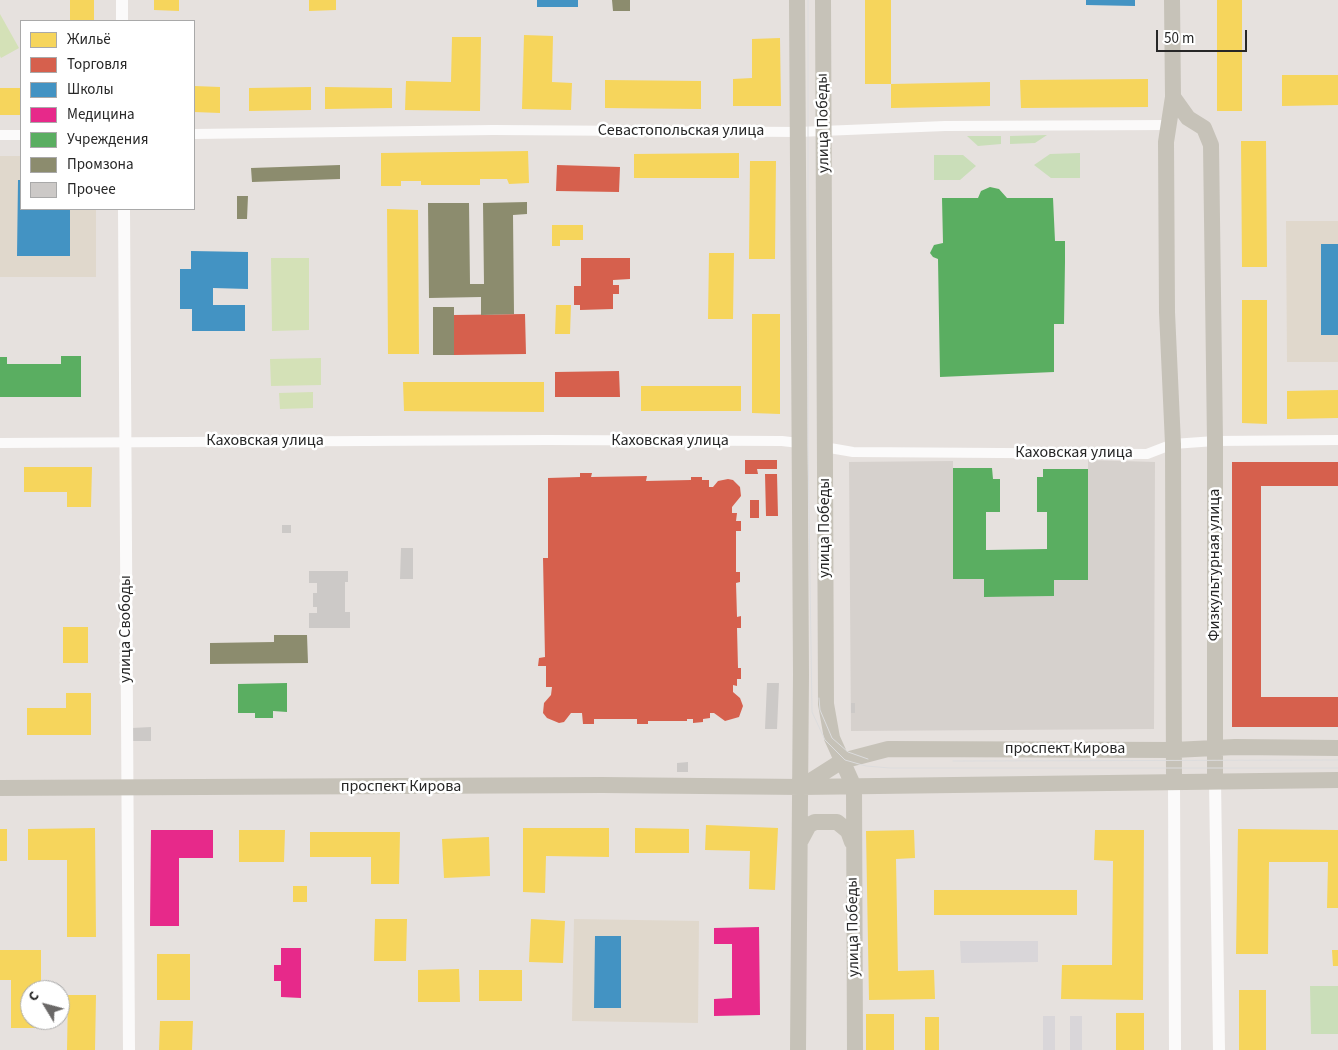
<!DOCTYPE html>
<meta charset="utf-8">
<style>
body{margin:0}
#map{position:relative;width:1338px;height:1050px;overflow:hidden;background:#e6e1de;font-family:"Source Sans 3",sans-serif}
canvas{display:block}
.legend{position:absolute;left:20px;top:20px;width:175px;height:190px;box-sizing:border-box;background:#fff;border:1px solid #a9a9a9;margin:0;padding:6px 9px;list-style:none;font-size:15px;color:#272727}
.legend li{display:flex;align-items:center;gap:10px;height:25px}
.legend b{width:25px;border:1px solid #a9a9a9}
.north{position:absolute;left:20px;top:980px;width:50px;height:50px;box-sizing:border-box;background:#fff;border:1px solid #a9a9a9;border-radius:50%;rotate:307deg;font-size:14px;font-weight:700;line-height:20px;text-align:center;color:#272727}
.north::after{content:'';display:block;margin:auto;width:18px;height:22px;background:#6a6867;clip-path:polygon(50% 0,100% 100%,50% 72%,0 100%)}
.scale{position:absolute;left:1156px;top:30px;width:91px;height:22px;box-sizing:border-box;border:2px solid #272727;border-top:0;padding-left:6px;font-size:15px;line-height:18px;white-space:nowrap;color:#272727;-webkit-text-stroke:4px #fff;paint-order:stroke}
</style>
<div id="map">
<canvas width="1338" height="1050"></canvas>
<ul class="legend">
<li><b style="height:14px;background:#f6d55c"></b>Жильё</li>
<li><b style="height:14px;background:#d6604d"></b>Торговля</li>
<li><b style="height:14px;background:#4393c3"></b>Школы</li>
<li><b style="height:14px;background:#e7298a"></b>Медицина</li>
<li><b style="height:14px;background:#5aae61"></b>Учреждения</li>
<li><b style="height:14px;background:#8c8c6e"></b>Промзона</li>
<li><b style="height:14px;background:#ccc9c7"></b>Прочее</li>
</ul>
<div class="north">С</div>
<div class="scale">50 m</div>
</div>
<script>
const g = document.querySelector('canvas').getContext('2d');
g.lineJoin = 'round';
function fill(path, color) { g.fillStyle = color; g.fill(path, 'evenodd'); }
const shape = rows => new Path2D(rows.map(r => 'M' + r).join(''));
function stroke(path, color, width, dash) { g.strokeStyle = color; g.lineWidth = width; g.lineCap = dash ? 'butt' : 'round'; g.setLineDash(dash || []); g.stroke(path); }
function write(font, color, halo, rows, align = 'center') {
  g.font = font + ' "Source Sans 3",sans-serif'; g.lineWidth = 5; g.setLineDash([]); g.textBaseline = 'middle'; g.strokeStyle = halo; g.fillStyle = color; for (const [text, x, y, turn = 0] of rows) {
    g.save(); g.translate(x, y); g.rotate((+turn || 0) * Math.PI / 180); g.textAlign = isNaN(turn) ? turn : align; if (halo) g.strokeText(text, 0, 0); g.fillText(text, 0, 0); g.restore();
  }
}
fill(shape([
 [960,941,1038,941,1038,962,961,963],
 [1043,1016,1055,1016,1055,1050,1043,1050],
 [1070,1016,1082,1016,1082,1050,1070,1050]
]), '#d9d6d9');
fill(shape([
 [0,156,21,156,21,209,96,209,96,277,0,277],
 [1286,221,1338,221,1338,362,1287,362],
 [574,919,699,921,698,1023,572,1021]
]), '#e0d8cc');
fill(shape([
 [1047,135,1035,143,1010,144,1010,136],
 [967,136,1001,136,1001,144,978,146],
 [1080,153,1080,178,1051,178,1034,165,1050,154],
 [934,155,963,155,976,166,960,180,934,180],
 [1310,986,1338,986,1338,1034,1311,1034]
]), '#cadeb9');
fill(shape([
 [0,14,19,48,1,58,0,56],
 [271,258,309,258,309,330,272,331],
 [321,358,321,385,271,386,270,359],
 [313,392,313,408,280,409,279,393]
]), '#d4e1b7');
fill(shape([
 [1088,460,1155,462,1154,729,851,731,849,462,953,461,953,579,984,579,985,597,1054,596,1054,580,1088,579]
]), '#d6d1cd');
fill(shape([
 [70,0,94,0,94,21,70,21],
 [154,0,179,0,179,11,154,10],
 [309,0,336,0,336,10,309,11],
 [865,0,891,0,891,84,865,84],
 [1217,0,1242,0,1242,111,1217,111],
 [524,35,553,36,552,82,572,83,571,110,522,109],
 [452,37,481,37,480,111,405,110,406,81,451,82],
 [780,38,781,106,733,106,733,79,752,78,752,39],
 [1282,75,1338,75,1338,105,1282,106],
 [1148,79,1148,107,1021,108,1020,80],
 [605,80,701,81,701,109,605,108],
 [990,82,990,106,891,108,891,84],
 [194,86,220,87,220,113,194,112],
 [311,87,311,110,249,111,249,88],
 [325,87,392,88,392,108,325,109],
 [0,88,21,88,21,115,0,115],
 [1241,141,1266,141,1267,267,1242,267],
 [528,151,529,183,509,184,507,179,480,179,480,185,421,185,421,181,401,181,401,186,381,186,381,153],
 [739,153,739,178,634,178,634,154],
 [750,161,776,161,775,259,749,259],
 [387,209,418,210,419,354,388,354],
 [552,225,583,225,583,240,560,240,560,246,552,246],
 [709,253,734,253,733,319,708,319],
 [1242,300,1267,300,1267,424,1242,423],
 [556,305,571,305,570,334,555,334],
 [752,314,780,314,780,414,752,413],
 [403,382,544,382,544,412,404,411],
 [641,386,741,386,741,411,641,411],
 [1338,390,1338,418,1287,419,1287,391],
 [24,467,92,467,91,507,67,507,67,492,24,492],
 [63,627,88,627,88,663,63,663],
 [66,693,91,693,91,735,27,735,27,708,66,708],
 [706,825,778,828,775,890,749,889,750,851,705,850],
 [95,828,96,937,67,937,67,860,28,860,28,829],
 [523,828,609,828,609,857,546,856,545,893,523,892],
 [635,828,689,829,689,853,635,853],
 [0,829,7,829,7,861,0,861],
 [1238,829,1338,830,1338,908,1327,908,1328,862,1269,862,1268,954,1236,954],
 [239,830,285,830,284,862,239,862],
 [914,830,915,858,896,859,898,971,934,970,935,999,869,1000,866,831],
 [1095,830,1144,830,1143,1000,1061,999,1062,965,1112,965,1113,861,1094,860],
 [310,832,400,832,399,884,371,884,371,857,310,857],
 [489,837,490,876,444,878,442,839],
 [293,886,307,886,307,902,293,902],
 [934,890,1077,890,1077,915,934,915],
 [375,919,407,919,406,961,374,961],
 [531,919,565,921,563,963,529,962],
 [0,950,41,950,41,990,30,990,30,1020,41,1020,41,1028,11,1028,11,980,0,980],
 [1332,950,1338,950,1338,966,1333,966],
 [157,954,190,954,190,1000,157,1000],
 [459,969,460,1002,418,1002,418,970],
 [479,970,522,970,522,1001,479,1001],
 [1239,990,1266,990,1266,1050,1239,1050],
 [68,995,96,995,95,1050,67,1050],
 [1116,1013,1144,1013,1144,1050,1116,1050],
 [866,1014,894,1014,894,1050,866,1050],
 [925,1017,939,1017,939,1050,925,1050],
 [160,1021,193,1021,192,1050,159,1050]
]), '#f6d55c');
fill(shape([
 [557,165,620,167,619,192,556,191],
 [581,258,630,258,630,279,613,280,613,285,619,285,619,294,613,294,613,309,580,310,580,305,574,305,574,286,581,286],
 [525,314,526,354,454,355,454,315],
 [619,371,620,397,555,397,555,372],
 [745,460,777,460,777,469,757,469,758,474,745,474],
 [1232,462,1338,462,1338,486,1261,486,1261,697,1338,697,1338,727,1232,727],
 [580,473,592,473,591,477,647,476,646,481,691,480,691,477,702,477,702,480,709,480,709,487,713,487,718,481,728,479,733,480,740,487,741,496,732,507,732,513,737,513,736,521,741,521,741,531,736,531,736,572,740,572,740,582,736,583,737,617,741,616,741,628,737,628,738,668,741,668,741,679,737,679,737,686,733,685,733,692,740,698,743,706,739,717,725,721,714,713,710,713,710,718,703,719,703,722,693,723,693,719,687,719,687,721,648,721,648,724,637,724,637,719,594,719,594,724,583,724,582,713,571,713,564,722,559,723,547,718,543,713,544,703,551,695,552,687,546,687,546,666,538,666,539,658,545,657,543,558,548,558,548,478,580,477],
 [765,474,777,474,778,516,766,516],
 [750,500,759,500,759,518,750,518]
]), '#d6604d');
fill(shape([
 [537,0,578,0,578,7,537,7],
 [1086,0,1135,0,1135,6,1086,5],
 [18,180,21,180,21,209,70,209,70,256,17,256],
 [1321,244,1338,244,1338,335,1321,335],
 [191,251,248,252,248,289,213,288,213,305,245,305,245,331,192,331,192,309,180,309,180,269,191,269],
 [595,936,621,936,621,1008,594,1008]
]), '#4393c3');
fill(shape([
 [151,830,213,830,213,858,179,858,179,926,150,926],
 [759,927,760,1015,714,1016,714,999,732,998,732,944,714,944,714,928],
 [281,948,301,948,301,998,281,997,281,981,274,981,274,965,281,965]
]), '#e7298a');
fill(shape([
 [990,187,999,189,1007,198,1053,198,1055,241,1065,241,1065,262,1064,324,1054,324,1054,372,940,377,938,259,933,257,930,253,934,245,943,243,942,198,978,198,981,191],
 [61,356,81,356,81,397,0,397,0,357,7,357,7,364,61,364],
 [953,468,992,468,993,479,1000,479,1000,512,986,512,986,550,1047,549,1047,512,1037,512,1037,477,1043,477,1043,469,1088,469,1088,580,1054,580,1054,596,984,597,984,579,953,579],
 [287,683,287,712,273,711,273,718,255,718,255,713,238,713,238,684]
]), '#5aae61');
fill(shape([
 [612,0,630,0,630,11,613,11],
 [340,165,340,179,252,182,251,168],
 [237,196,248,196,247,219,237,219],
 [527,202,527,214,513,215,514,314,481,315,481,297,429,298,428,203,469,203,470,284,484,284,483,203],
 [433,307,454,307,454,355,433,355],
 [274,635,307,635,308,663,210,664,210,643,274,642]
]), '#8c8c6e');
fill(shape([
 [282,525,291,525,291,533,282,533],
 [401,548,413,548,413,579,400,579],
 [309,571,348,571,348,582,345,582,345,612,350,612,350,628,309,628,309,613,317,613,317,607,313,607,313,593,317,593,317,583,309,583],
 [767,683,779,683,777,729,765,729],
 [851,703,855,703,855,713,851,713],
 [151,727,151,741,132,741,132,728],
 [688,762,688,772,677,772,677,763]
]), '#ccc9c7');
stroke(shape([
 [194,134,493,130,798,132,945,126,1168,125],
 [0,135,21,135],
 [0,443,547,440,782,441,799,443],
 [824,447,853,452,1147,454,1173,444,1215,441,1338,440]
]), '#fbfafa', 10);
stroke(shape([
 [122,0,122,21],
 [124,209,129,1050],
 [1215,781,1219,1050],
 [1174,782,1175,1050]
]), '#fbfafa', 12);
stroke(shape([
 [797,0,801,674,798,1050],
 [823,0,826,704,832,738,854,787,855,1050],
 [1172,0,1173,97,1166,142,1167,312,1173,444,1174,782],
 [1173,97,1188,118,1204,128,1211,145,1215,441,1215,781],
 [801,787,842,761,888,749,1174,750,1235,747,1338,748],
 [0,788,602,785,801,787,1338,780],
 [801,840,809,825,815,822,837,822,848,831,852,842]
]), '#c6c2b8', 16);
stroke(shape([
 [808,0,808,445,812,712,825,740,845,760,866,766,890,768,1338,768],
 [819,698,820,710,832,738,848,752,868,759],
 [953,761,1338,760]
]), '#dcdcdd', 1);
write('16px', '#272727', '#fff', [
 ["улица Победы",824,123,-91],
 ["Севастопольская улица",681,131],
 ["Каховская улица",265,441],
 ["Каховская улица",670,441],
 ["Каховская улица",1074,453],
 ["улица Победы",825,528,-90],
 ["Физкультурная улица",1215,565,-90],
 ["улица Свободы",126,629,-90],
 ["проспект Кирова",1065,749],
 ["проспект Кирова",401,787],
 ["улица Победы",854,927,-91]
]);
</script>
